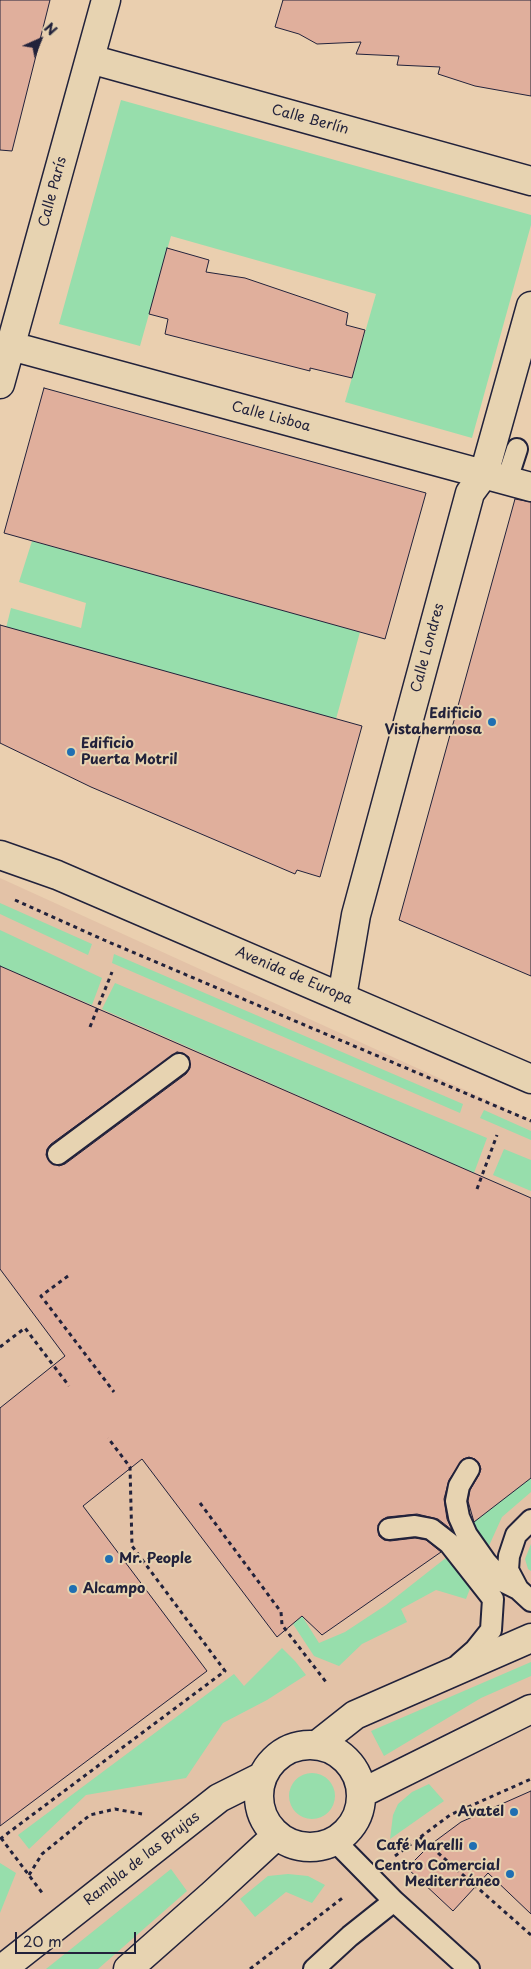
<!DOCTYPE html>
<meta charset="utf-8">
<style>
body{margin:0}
#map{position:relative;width:531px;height:1969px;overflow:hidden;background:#eacfaf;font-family:"Playpen Sans",sans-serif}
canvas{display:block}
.north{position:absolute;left:15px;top:15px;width:50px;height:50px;-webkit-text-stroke:4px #e7d3b1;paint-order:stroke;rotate:44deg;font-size:14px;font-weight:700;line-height:20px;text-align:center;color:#22223b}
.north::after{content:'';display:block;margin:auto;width:18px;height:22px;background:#22223b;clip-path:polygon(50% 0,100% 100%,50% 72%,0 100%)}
.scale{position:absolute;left:15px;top:1932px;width:121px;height:22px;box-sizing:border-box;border:2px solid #22223b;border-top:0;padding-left:6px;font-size:15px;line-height:18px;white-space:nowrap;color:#22223b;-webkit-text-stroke:4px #e7d3b1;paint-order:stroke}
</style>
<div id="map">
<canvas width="531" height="1969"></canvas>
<div class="north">N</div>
<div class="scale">20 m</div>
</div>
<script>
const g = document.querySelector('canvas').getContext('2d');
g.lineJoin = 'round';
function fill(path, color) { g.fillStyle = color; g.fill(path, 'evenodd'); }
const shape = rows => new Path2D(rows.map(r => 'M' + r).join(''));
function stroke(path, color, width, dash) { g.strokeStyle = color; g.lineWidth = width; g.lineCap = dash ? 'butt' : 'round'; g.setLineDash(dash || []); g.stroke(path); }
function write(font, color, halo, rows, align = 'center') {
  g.font = font + ' "Playpen Sans",sans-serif'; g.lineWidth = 4; g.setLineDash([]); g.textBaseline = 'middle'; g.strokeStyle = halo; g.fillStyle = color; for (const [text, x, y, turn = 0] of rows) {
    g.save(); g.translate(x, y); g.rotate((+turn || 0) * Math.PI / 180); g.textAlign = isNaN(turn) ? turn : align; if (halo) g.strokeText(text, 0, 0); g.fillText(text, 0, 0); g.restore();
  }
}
fill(shape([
 [0,878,531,1120,531,1969,0,1969]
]), '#e3c2a7');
fill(shape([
 [121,100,531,215,531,225,472,438,345,402,376,294,171,236,140,346,59,324],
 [32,541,360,632,336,719,6,628,11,608,81,628,86,603,19,582],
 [0,903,92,944,88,955,0,914],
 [0,930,102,978,92,1005,0,966],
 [114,954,463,1104,460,1113,112,963],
 [115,983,487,1138,474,1173,102,1009],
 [484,1110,531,1131,531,1140,480,1118],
 [504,1149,531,1160,531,1191,493,1175],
 [531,1478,531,1492,502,1517,488,1548,473,1522],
 [531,1544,531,1571,528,1569,525,1559],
 [447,1557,471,1586,466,1599,436,1590,401,1609,407,1622,362,1644,339,1666,314,1656,293,1624,302,1616,319,1643,345,1632,386,1605],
 [282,1648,295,1661,306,1675,267,1700,223,1723,186,1778,86,1795,29,1849,18,1835,234,1674,244,1686],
 [531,1662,531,1676,481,1698,384,1756,371,1731],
 '289 1796a23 23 0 1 1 46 0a23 23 0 1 1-46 0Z',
 [429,1784,444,1801,390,1839,393,1815,398,1804,412,1792],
 [0,1863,16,1873,0,1913],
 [171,1869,187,1891,98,1969,46,1969],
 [288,1874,308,1876,325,1885,312,1903,286,1892,255,1917,240,1899,268,1876]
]), '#97deac');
const building = shape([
 [0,0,50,0,12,151,0,150,0,0],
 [283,0,531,0,531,96,475,86,438,74,440,67,397,65,399,56,356,54,361,42,317,44,299,34,275,27,283,0],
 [167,248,209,260,206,272,245,278,348,313,346,325,365,330,352,378,310,368,310,371,165,334,168,319,149,314,167,248],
 [44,388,426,493,385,639,4,533,44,388],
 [515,499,531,502,531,976,399,920,515,499],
 [0,625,362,726,320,877,297,870,295,874,91,787,0,743,0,625],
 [0,966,531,1198,531,1478,474,1522,468,1501,470,1490,479,1475,481,1469,479,1463,475,1459,469,1457,463,1459,449,1480,444,1499,447,1519,452,1530,438,1519,417,1514,387,1517,382,1520,378,1525,379,1536,384,1540,390,1541,415,1538,426,1540,441,1552,322,1635,302,1616,277,1637,142,1459,83,1506,207,1671,0,1826,0,1408,65,1356,0,1269,0,966],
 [177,1052,183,1053,189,1057,190,1068,186,1074,65,1164,59,1166,49,1161,46,1155,47,1149,51,1144,177,1052],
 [531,1791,531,1914,488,1873,453,1911,407,1868,430,1845,461,1822,531,1791]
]);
fill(building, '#e0af9c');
stroke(building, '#22223b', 1);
const lane = shape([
 [507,480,517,449],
 [58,1154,179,1064],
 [469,1469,459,1486,456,1501,459,1517,467,1535,486,1562,504,1582,518,1589],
 [531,1520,516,1535,509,1556,508,1570,518,1589,531,1601],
 [389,1529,415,1526,431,1529,449,1543,493,1599,491,1630,475,1650,459,1664],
 [335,1841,394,1901,469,1969],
 [314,1969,350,1936,394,1901]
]);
const street = shape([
 [90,59,531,181],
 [11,346,531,487],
 [0,384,106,0],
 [342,997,356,915,470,493,484,474,531,306]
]);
const secondary = shape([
 [0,855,57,875,531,1079],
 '259 1796a51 51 0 1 1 102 0a51 51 0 1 1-102 0Z',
 [317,1745,355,1715,531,1638],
 [362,1793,531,1709],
 [2,1969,219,1798,263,1776],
 [128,1969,213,1894,277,1835]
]);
stroke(lane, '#22223b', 24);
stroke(street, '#22223b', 31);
stroke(secondary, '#22223b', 31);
stroke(shape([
 [15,900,104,940,531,1121],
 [68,1276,41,1296,114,1392],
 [0,1347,25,1328,69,1386],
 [200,1503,281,1612,282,1625,326,1682],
 [420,1837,531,1935],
 [1,1838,43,1894],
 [0,1839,225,1671,132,1546,130,1467,108,1438],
 [395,1856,450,1815,531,1779],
 [29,1875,42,1854,90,1815,115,1809,142,1814],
 [250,1969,345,1896]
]), '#22223b', 3, [4, 4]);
stroke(lane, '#e7d3b1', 20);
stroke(street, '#e7d3b1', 28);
stroke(secondary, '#e7d3b1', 28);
stroke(shape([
 [90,1027,112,972],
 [477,1189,497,1135]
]), '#22223b', 3, [4, 4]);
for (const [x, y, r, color] of [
 [492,722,5,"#1f6fb2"],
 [71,752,5,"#1f6fb2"],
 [109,1559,5,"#1f6fb2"],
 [73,1589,5,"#1f6fb2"],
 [514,1812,5,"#1f6fb2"],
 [473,1846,5,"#1f6fb2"],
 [510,1874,5,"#1f6fb2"]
]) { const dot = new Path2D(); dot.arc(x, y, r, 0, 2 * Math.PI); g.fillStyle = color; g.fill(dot); stroke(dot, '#e7d3b1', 2); }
write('14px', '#22223b', '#e7d3b1', [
 ["Calle Berlín",310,120,15],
 ["Calle París",53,192,-75],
 ["Calle Lisboa",271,417,15],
 ["Calle Londres",428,648,-75],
 ["Avenida de Europa",294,976,23],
 ["Rambla de las Brujas",142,1859,-38]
]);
write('bold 14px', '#22223b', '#e7d3b1', [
 ["Edificio",482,714],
 ["Vistahermosa",482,730],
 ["Edificio",81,744,"left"],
 ["Puerta Motril",81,760,"left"],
 ["Mr. People",119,1559,"left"],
 ["Alcampo",83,1589,"left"],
 ["Avatel",504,1812],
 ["Café Marelli",463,1846],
 ["Centro Comercial",500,1866],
 ["Mediterráneo",500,1882]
], 'right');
</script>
